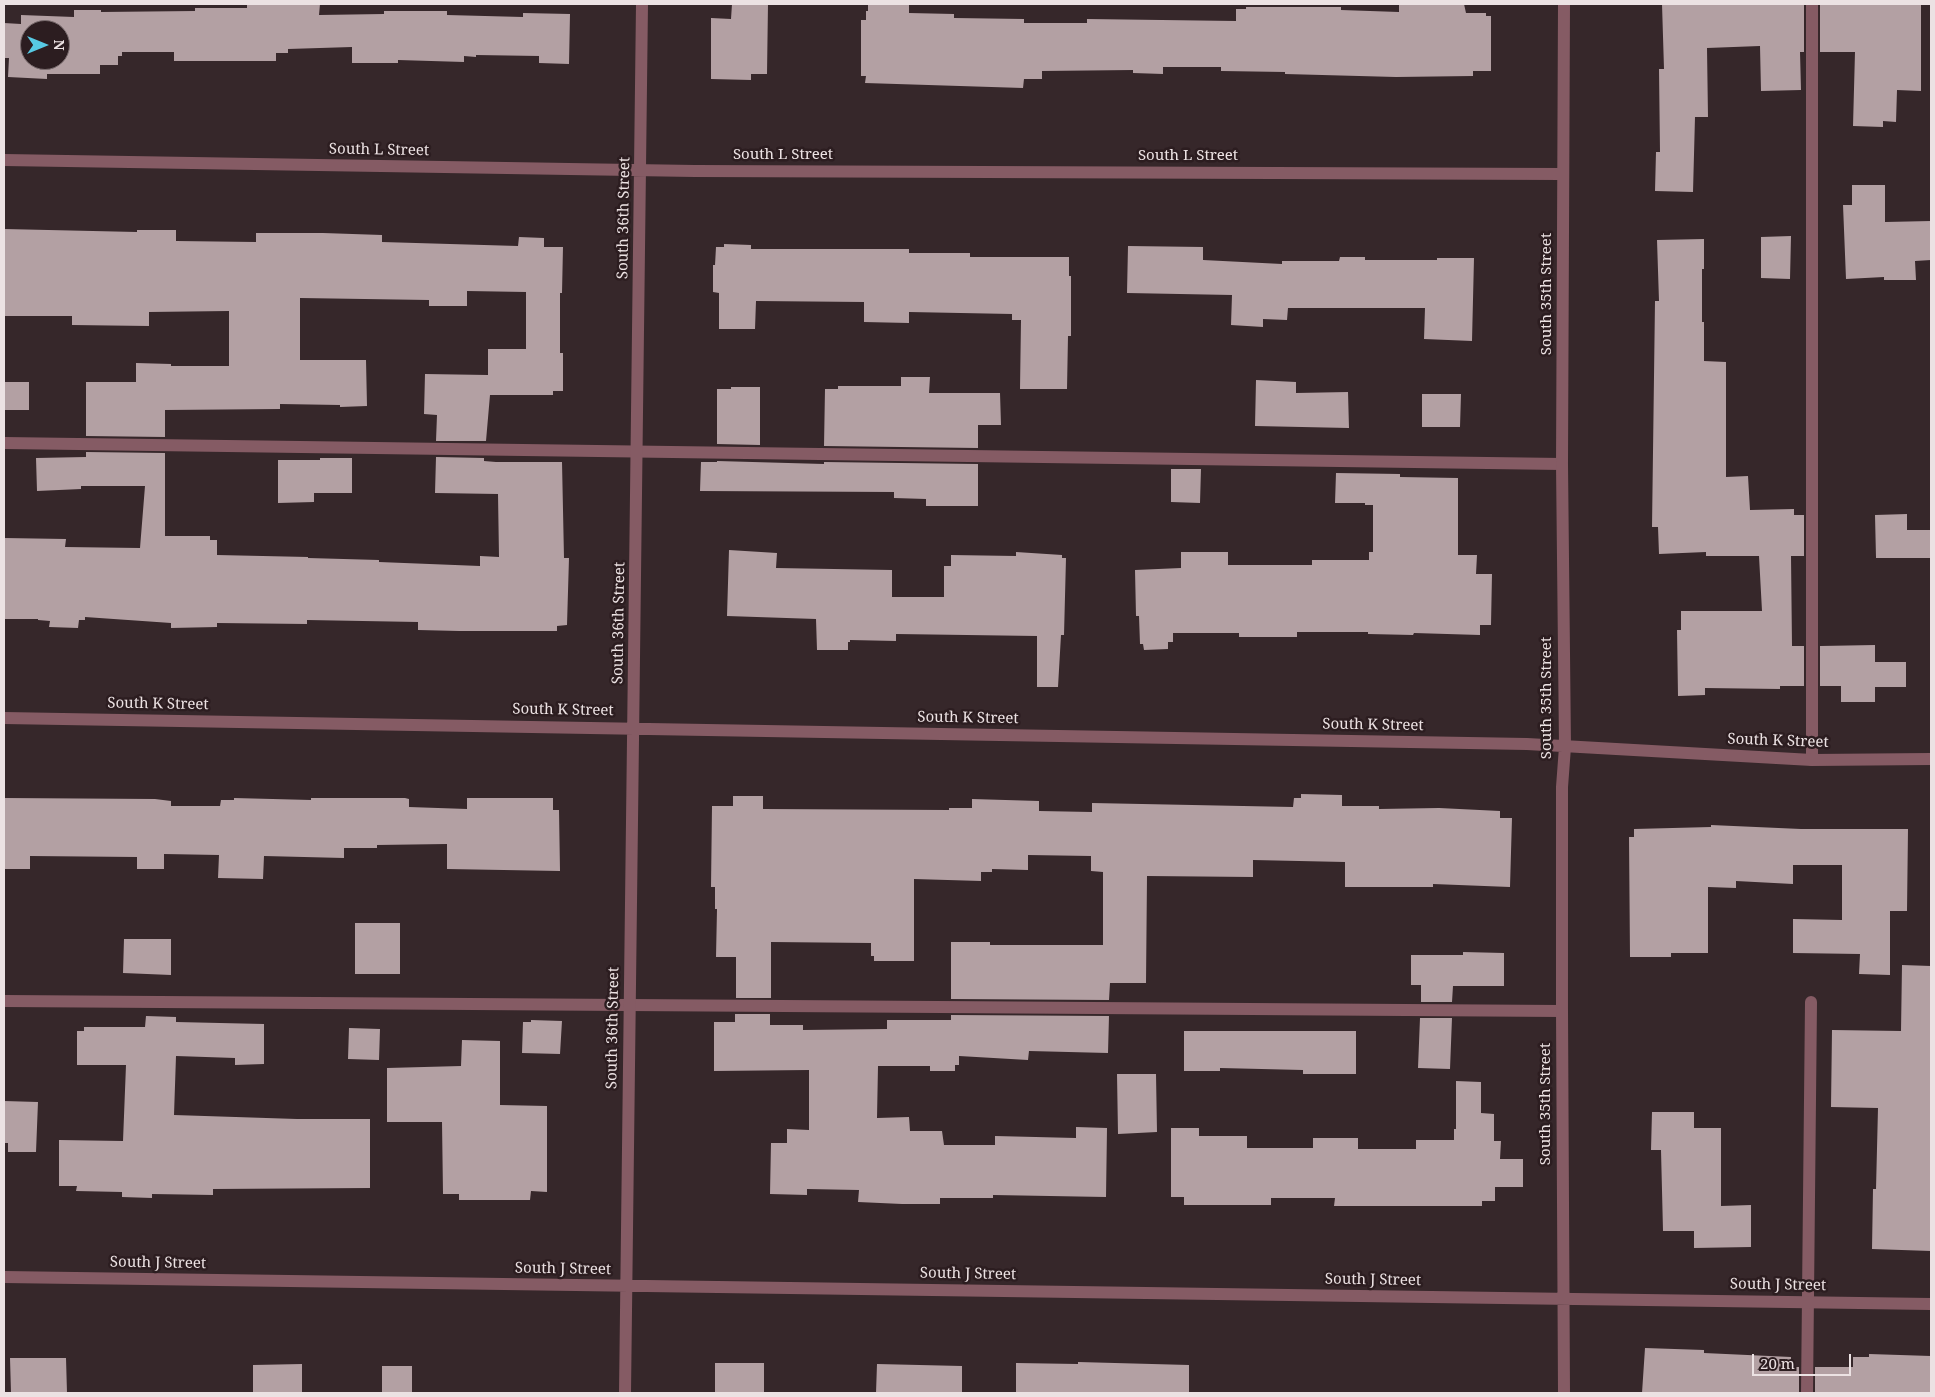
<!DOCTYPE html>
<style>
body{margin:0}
#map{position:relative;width:1935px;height:1397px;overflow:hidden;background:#36272a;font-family:"Noto Serif",serif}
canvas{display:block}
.frame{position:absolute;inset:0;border:5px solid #ece2e3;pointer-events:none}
.north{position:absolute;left:20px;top:20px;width:50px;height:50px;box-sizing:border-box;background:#2c1d20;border:1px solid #796c6e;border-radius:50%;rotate:90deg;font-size:14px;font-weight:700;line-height:20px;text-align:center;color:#ece2e3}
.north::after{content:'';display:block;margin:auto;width:18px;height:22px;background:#57c9e3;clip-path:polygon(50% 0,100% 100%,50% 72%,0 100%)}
.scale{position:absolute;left:1752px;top:1354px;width:99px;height:22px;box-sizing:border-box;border:2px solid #ece2e3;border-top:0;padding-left:6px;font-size:15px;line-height:18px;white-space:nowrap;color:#ece2e3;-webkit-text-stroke:4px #2c1d20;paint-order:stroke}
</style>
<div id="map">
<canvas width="1935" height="1397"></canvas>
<div class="frame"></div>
<div class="north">N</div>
<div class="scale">20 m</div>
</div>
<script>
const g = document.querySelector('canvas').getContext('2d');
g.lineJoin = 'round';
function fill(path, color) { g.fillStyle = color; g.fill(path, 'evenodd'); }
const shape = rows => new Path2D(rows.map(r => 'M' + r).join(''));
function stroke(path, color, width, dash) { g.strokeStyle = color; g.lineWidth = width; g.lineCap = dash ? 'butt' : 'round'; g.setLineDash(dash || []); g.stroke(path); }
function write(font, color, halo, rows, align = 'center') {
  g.font = font + ' "Noto Serif",serif'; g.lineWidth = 5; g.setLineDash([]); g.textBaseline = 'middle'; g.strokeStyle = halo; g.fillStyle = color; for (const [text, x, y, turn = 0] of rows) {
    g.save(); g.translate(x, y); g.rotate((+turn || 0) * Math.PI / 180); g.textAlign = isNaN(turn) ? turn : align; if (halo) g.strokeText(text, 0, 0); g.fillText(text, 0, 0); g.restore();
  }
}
fill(shape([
 [247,4,320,4,319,15,384,14,384,11,447,11,447,15,523,17,523,13,570,14,569,64,539,63,539,56,476,55,476,57,464,56,464,62,398,60,398,63,352,63,352,47,288,49,288,53,276,53,276,61,174,61,174,52,122,52,122,56,118,56,118,65,100,65,100,74,47,74,47,79,8,77,9,58,4,58,4,23,21,24,21,15,74,17,74,10,101,10,101,12,195,11,195,8,247,8],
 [30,30,60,30,60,60,30,60],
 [732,4,768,4,767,74,751,74,751,80,711,79,711,18,731,19],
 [868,4,909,4,909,13,954,14,954,18,1024,19,1024,23,1087,23,1087,19,1236,21,1236,9,1246,9,1246,7,1341,7,1341,10,1399,12,1399,4,1464,4,1466,13,1486,13,1486,16,1491,16,1491,71,1473,71,1473,76,1396,77,1285,74,1285,72,1221,71,1221,67,1163,67,1163,74,1133,73,1133,70,1042,71,1042,79,1024,79,1023,88,865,83,866,76,861,76,861,20,866,20,866,11,868,11],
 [1662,4,1804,4,1804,52,1800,52,1801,90,1761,91,1760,46,1707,48,1708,117,1695,117,1693,192,1655,191,1656,152,1660,152,1659,69,1664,69],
 [1820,4,1921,4,1921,91,1897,90,1896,122,1883,121,1883,127,1853,126,1855,52,1820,52],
 [1852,185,1885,185,1885,222,1931,221,1931,260,1915,261,1916,280,1884,280,1884,277,1846,279,1843,205,1852,205],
 [4,229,137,232,137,230,176,230,176,241,256,242,256,233,323,233,382,235,382,242,518,246,519,237,544,238,544,247,563,247,562,293,560,293,560,353,563,353,563,391,553,391,553,395,490,395,486,441,436,441,437,415,424,414,425,374,488,375,488,349,526,349,526,292,467,291,467,306,429,306,429,300,300,298,300,360,366,360,367,406,340,407,340,405,280,404,280,409,165,410,165,437,86,436,86,382,136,382,136,363,171,364,171,366,229,366,229,311,149,312,149,326,72,325,72,316,4,316],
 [1791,236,1790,279,1761,278,1761,237],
 [1704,239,1704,269,1702,269,1702,322,1704,322,1704,361,1726,362,1726,477,1748,476,1750,510,1794,509,1794,515,1804,515,1804,556,1791,556,1792,646,1804,646,1804,686,1780,686,1780,689,1705,688,1705,695,1678,696,1677,630,1681,630,1681,611,1762,611,1759,556,1706,556,1706,552,1659,554,1658,527,1652,527,1655,301,1659,301,1657,240],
 [724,244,751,245,751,249,909,249,909,253,970,253,970,257,1069,257,1069,276,1071,276,1071,336,1068,336,1067,389,1020,389,1021,320,1012,320,1012,314,909,312,909,323,864,322,864,302,756,301,755,329,719,329,719,293,713,292,713,265,715,265,716,247,724,247],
 [1128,246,1203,247,1203,260,1282,264,1282,261,1339,261,1340,257,1365,257,1365,260,1437,260,1437,258,1474,258,1472,341,1424,339,1425,308,1288,308,1287,320,1263,319,1263,327,1231,325,1232,295,1127,293],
 [901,377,930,377,929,393,1000,393,1001,425,978,425,978,448,824,446,825,389,838,389,838,386,901,386],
 [1256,380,1296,382,1296,393,1348,392,1349,428,1255,426],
 [4,382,29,382,29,410,4,410],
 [731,387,760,387,760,445,717,444,717,389,731,389],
 [1422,394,1461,394,1460,427,1422,427],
 [86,452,165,453,165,536,210,536,210,540,217,540,217,555,308,557,308,558,379,560,379,562,480,566,480,556,499,557,498,494,435,493,436,457,484,458,484,461,496,462,562,462,564,558,569,558,567,625,557,626,557,631,459,631,418,630,418,622,307,620,307,624,217,623,217,627,171,628,171,623,85,617,85,620,79,620,78,628,49,627,50,621,38,620,38,619,4,619,4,538,66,539,65,547,140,548,145,486,81,486,81,489,37,491,36,458,86,457],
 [320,458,352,458,352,493,314,493,314,502,278,503,278,460,320,460],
 [717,461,824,464,824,462,978,464,978,506,926,506,926,499,894,498,894,492,700,491,701,462,717,462],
 [1171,469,1201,469,1200,503,1171,502],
 [1336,473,1400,474,1400,477,1458,478,1458,555,1477,555,1476,574,1492,574,1491,625,1480,625,1480,635,1414,633,1413,635,1368,634,1368,632,1297,632,1297,637,1239,637,1239,633,1173,633,1173,642,1168,642,1168,649,1144,650,1143,644,1140,644,1139,616,1136,616,1135,570,1181,568,1181,552,1228,552,1228,565,1312,565,1312,560,1369,560,1369,552,1373,552,1373,505,1365,505,1365,503,1335,503],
 [1907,514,1907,530,1931,530,1931,558,1876,558,1875,515],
 [729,550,777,553,776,568,892,570,892,597,944,597,944,566,951,566,951,555,1016,556,1016,552,1062,555,1062,558,1066,558,1064,635,1061,635,1058,687,1037,687,1037,636,896,634,896,641,850,640,850,642,848,642,848,650,817,650,816,619,727,616],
 [1875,645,1875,662,1906,662,1906,687,1875,687,1875,702,1841,702,1841,686,1820,686,1820,646],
 [1301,794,1342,795,1342,806,1379,806,1379,809,1439,808,1500,811,1500,818,1512,818,1510,887,1433,884,1433,887,1345,887,1345,862,1253,860,1253,877,1147,876,1146,983,1110,983,1109,1000,951,999,951,942,990,942,990,945,1103,945,1103,872,1091,871,1091,856,1028,855,1028,870,992,869,992,872,981,872,981,881,914,879,914,961,874,961,874,956,871,956,871,943,771,942,771,998,736,998,736,957,716,957,717,909,715,909,715,887,711,887,712,806,733,806,733,796,763,796,763,809,949,810,949,808,972,808,972,799,1039,801,1039,811,1092,812,1092,803,1293,807,1294,798,1301,798],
 [4,798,155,799,171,801,171,806,220,806,221,800,234,800,234,798,311,800,311,798,405,798,409,799,409,807,467,809,467,798,553,798,553,810,559,810,560,871,447,869,447,844,377,845,377,848,344,848,344,858,264,856,263,879,218,878,219,855,164,854,164,869,137,869,137,857,30,856,30,869,4,869],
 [1711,825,1801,829,1908,829,1907,911,1890,911,1890,975,1859,974,1860,954,1793,953,1793,919,1842,920,1842,865,1793,865,1793,884,1736,881,1736,888,1708,887,1708,953,1671,953,1671,957,1630,957,1629,837,1634,837,1634,829,1711,827],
 [355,923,400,923,400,974,355,974],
 [124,939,171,939,171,975,123,973],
 [1463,952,1504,953,1504,986,1453,986,1452,1002,1421,1002,1421,985,1411,985,1411,955,1463,955],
 [1902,965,1931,966,1931,1251,1872,1249,1873,1189,1876,1189,1878,1108,1831,1107,1832,1030,1901,1031],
 [735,1014,770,1014,770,1025,803,1025,803,1030,887,1029,887,1020,951,1020,951,1015,1109,1016,1108,1053,1029,1051,1028,1060,959,1056,959,1065,955,1065,955,1071,930,1071,930,1066,878,1066,877,1118,909,1117,910,1131,942,1131,944,1145,995,1145,995,1136,1076,1138,1076,1127,1107,1128,1106,1197,993,1195,993,1198,940,1198,940,1204,902,1204,858,1202,859,1190,807,1189,807,1195,770,1194,771,1143,787,1143,787,1129,809,1130,809,1070,714,1071,714,1022,735,1022],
 [146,1016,176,1017,176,1022,264,1024,264,1064,235,1065,235,1058,176,1056,174,1115,297,1119,370,1119,370,1188,213,1189,213,1195,152,1194,152,1198,122,1197,122,1192,76,1191,77,1186,59,1186,59,1140,123,1141,126,1065,77,1065,77,1031,84,1031,84,1027,145,1027],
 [1420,1018,1452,1018,1450,1069,1418,1068],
 [531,1020,562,1021,560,1054,522,1053,523,1022,531,1022],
 [349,1028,380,1029,379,1060,348,1059],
 [1184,1031,1356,1031,1356,1074,1303,1074,1303,1070,1220,1068,1220,1071,1184,1071],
 [462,1040,500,1041,500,1105,547,1106,547,1192,531,1191,530,1200,459,1200,459,1194,443,1194,442,1122,387,1122,387,1068,461,1066],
 [1117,1074,1156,1074,1157,1132,1118,1134],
 [1456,1081,1481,1082,1481,1113,1494,1114,1494,1141,1501,1141,1500,1159,1523,1159,1523,1187,1495,1187,1495,1201,1482,1201,1482,1206,1334,1206,1335,1198,1271,1198,1271,1205,1184,1205,1184,1197,1171,1197,1171,1128,1199,1128,1199,1136,1247,1136,1247,1148,1313,1148,1313,1138,1358,1138,1358,1149,1416,1149,1416,1140,1454,1140,1454,1129,1456,1129],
 [4,1101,38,1102,36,1152,8,1152,8,1143,4,1143],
 [1652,1112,1694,1112,1694,1128,1721,1128,1721,1206,1751,1205,1751,1247,1694,1248,1694,1231,1663,1231,1661,1150,1651,1150],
 [1645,1348,1704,1350,1704,1353,1791,1357,1791,1367,1799,1367,1799,1393,1642,1393],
 [1869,1354,1931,1356,1931,1393,1815,1393,1815,1367,1853,1367,1853,1357,1869,1357],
 [10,1358,66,1358,67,1393,11,1393],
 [1078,1362,1189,1365,1189,1393,1016,1393,1016,1363,1078,1364],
 [715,1363,764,1363,764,1393,715,1393],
 [302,1364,302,1393,253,1393,253,1365],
 [877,1364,962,1366,962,1393,876,1393],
 [382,1366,412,1366,412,1393,382,1393]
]), '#b3a0a3');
stroke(shape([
 [1812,4,1812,760],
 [4,443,1562,464],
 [4,1001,1562,1011],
 [1807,1393,1811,1002]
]), '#855b64', 12);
stroke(shape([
 [4,160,695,171,1563,174],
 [4,718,1527,744,1812,760,1931,759],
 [4,1277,1931,1304],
 [625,1393,642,4],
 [1564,1393,1562,1011,1562,787,1565,747,1562,464,1564,4]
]), '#855b64', 12);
write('15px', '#ece2e3', '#2c1d20', [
 ["South L Street",379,150,1],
 ["South L Street",783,155],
 ["South L Street",1188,156],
 ["South 36th Street",624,218,-89],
 ["South 35th Street",1547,294,-90],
 ["South 36th Street",619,623,-89],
 ["South 35th Street",1547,698,-90],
 ["South K Street",158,704,1],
 ["South K Street",563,710,1],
 ["South K Street",968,718,1],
 ["South K Street",1373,725,1],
 ["South K Street",1778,741,2],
 ["South 36th Street",613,1028,-89],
 ["South 35th Street",1546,1104,-90],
 ["South J Street",158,1263,1],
 ["South J Street",563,1269,1],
 ["South J Street",968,1274,1],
 ["South J Street",1373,1280,1],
 ["South J Street",1778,1285,1]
]);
</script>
